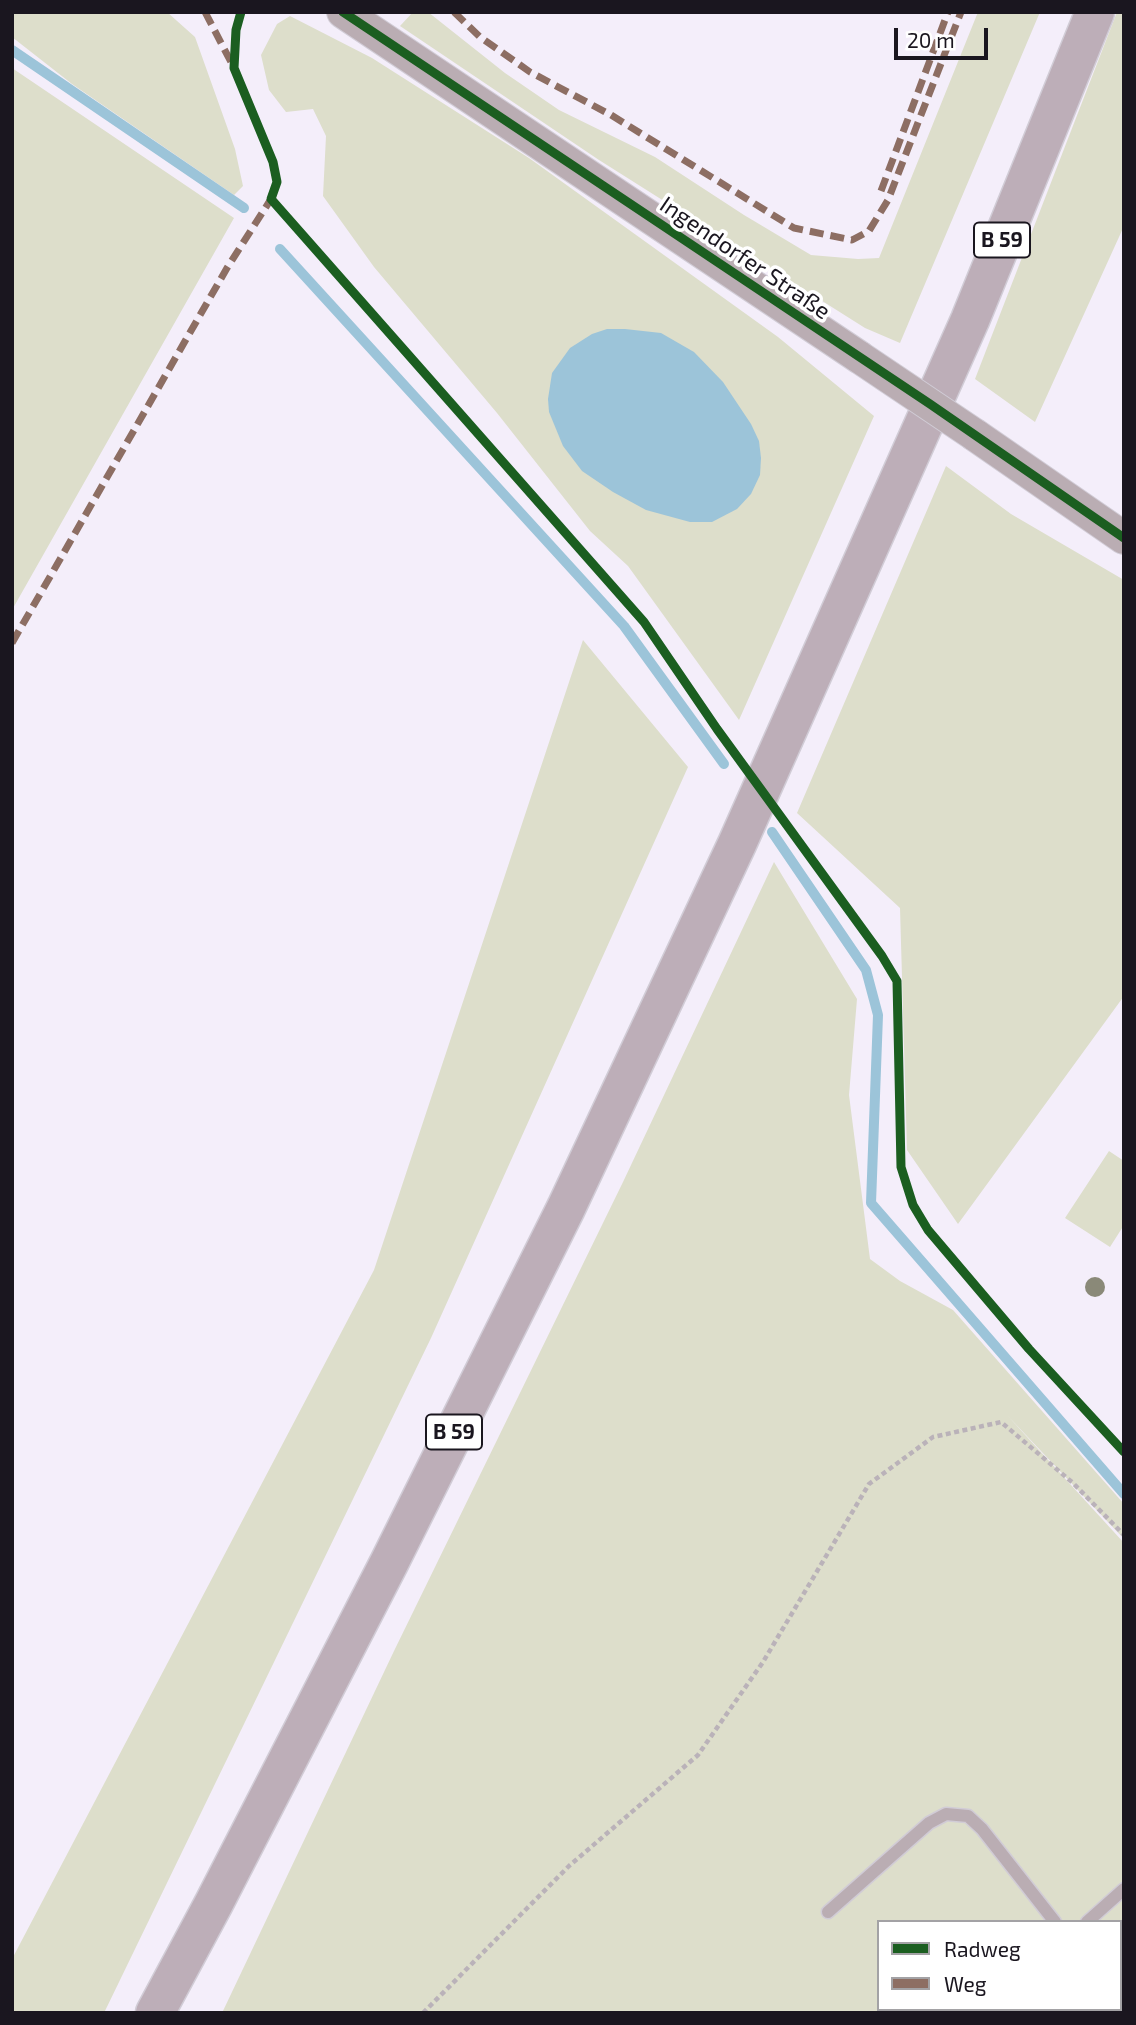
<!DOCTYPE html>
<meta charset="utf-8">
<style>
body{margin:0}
#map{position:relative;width:1136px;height:2025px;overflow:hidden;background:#f4eefa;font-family:"Exo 2",sans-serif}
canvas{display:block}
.frame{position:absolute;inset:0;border:14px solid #1a161f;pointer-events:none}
.legend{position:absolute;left:877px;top:1920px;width:245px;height:91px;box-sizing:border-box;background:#fff;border:2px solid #a3a2a5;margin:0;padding:9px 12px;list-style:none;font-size:21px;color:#1a161f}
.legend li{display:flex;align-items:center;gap:14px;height:35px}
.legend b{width:35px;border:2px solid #a3a2a5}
.scale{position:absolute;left:894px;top:28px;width:94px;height:32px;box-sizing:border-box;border:4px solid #1a161f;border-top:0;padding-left:9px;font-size:21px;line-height:24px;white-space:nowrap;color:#1a161f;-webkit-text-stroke:5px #fff;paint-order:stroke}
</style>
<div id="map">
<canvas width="1136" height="2025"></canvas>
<div class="frame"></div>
<ul class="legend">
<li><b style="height:9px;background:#1b5e20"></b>Radweg</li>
<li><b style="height:9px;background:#8d6e63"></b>Weg</li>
</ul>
<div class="scale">20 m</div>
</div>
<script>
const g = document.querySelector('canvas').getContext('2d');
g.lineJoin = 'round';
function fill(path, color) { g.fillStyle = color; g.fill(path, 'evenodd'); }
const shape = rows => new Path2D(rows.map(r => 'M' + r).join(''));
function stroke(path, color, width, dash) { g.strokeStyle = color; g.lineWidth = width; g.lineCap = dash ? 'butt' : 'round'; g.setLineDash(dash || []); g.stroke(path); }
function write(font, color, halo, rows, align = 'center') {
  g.font = font + ' "Exo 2",sans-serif'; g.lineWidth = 7; g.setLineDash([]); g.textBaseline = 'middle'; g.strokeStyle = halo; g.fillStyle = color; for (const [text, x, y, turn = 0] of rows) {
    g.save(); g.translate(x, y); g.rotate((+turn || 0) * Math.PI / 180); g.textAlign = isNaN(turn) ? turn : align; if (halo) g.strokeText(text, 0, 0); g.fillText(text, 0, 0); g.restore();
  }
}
fill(shape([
 [12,12,167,12,195,37,235,149,243,186,234,195,72,84,12,37],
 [413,12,428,12,505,73,559,110,655,157,744,215,811,255,858,259,879,258,978,12,1040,12,900,343,865,328,599,160,400,26],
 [1117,12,1124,12,1124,226,1035,422,975,379],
 [290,16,372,58,529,158,778,337,874,416,739,720,628,566,590,531,497,413,374,267,323,196,326,136,313,109,286,112,269,90,261,55,277,24],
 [12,68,234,218,12,610],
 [946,466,1011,514,1124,580,1124,996,958,1224,907,1150,900,908,797,813],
 [583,640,688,767,431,1338,104,2013,12,2013,12,1959,374,1270],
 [774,862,857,999,849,1095,870,1259,900,1281,953,1310,1124,1504,1124,1539,1007,1415,1124,1543,1124,2013,222,2013,394,1651,623,1182],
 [879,1922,1120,1922,1120,2009,879,2009],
 [1109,1151,1124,1161,1124,1225,1110,1247,1065,1218]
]), '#dddecb');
fill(shape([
 [607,329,625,329,661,333,694,352,723,382,751,424,759,441,761,458,760,475,751,494,737,509,712,522,690,522,646,510,613,492,582,471,563,446,549,412,548,399,552,373,570,348,592,334]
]), '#9cc4d9');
stroke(shape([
 [12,50,244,208],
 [280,249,624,626,724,764],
 [772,832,866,970,878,1015,871,1203,1124,1494]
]), '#9cc4d9', 10);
const service = shape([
 [828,1912,929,1823,946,1814,968,1816,982,1829,1055,1922],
 [1087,1922,1124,1889]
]);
const tertiary = shape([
 [343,12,859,357],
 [975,435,1124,538]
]);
const primary = shape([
 [155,2013,214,1903,389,1563,566,1208,737,844,970,320,1095,12]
]);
stroke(service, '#d1ccd6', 15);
stroke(tertiary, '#d1ccd6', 34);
stroke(primary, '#d1ccd6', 41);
stroke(shape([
 [1103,2009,1105,2013],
 [423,2013,569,1866,698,1755,763,1662,869,1484,933,1437,1001,1422,1073,1483,1124,1535]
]), '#bab2b9', 4.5, [5, 3.5]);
stroke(service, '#baadb3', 12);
stroke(tertiary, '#baadb3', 32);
stroke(primary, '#bdaeb8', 38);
const tertiaryBridge = shape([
 [859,357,975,435]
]);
stroke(tertiaryBridge, '#d1ccd6', 34, []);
stroke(tertiaryBridge, '#baadb3', 32);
stroke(shape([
 [205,12,231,62],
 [454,12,480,37,530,72,611,115,794,228,852,240,869,231,888,200,961,12],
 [881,191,948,12],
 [12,643,227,268,271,199]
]), '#8d6e63', 7, [14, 7]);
stroke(shape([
 [241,12,236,30,234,68,273,162,277,182,271,199,644,622,717,729,882,956,897,981,901,1167,913,1205,928,1230,1029,1349,1124,1452],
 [343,12,930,404,1124,538]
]), '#1b5e20', 9);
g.fillStyle = '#8a8978';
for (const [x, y] of [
 [1095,1287]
]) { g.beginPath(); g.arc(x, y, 10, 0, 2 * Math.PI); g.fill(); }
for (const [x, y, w] of [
 [1002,240,56],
 [454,1432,56]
]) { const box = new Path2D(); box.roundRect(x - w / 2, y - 17.5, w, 35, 5); g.fillStyle = '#fff'; g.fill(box); stroke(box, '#1a161f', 2); }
write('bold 21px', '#1a161f', null, [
 ["B 59",1002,240],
 ["B 59",454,1432]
]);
write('23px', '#1a161f', '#fff', [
 ["Ingendorfer Straße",745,258,34]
]);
</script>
